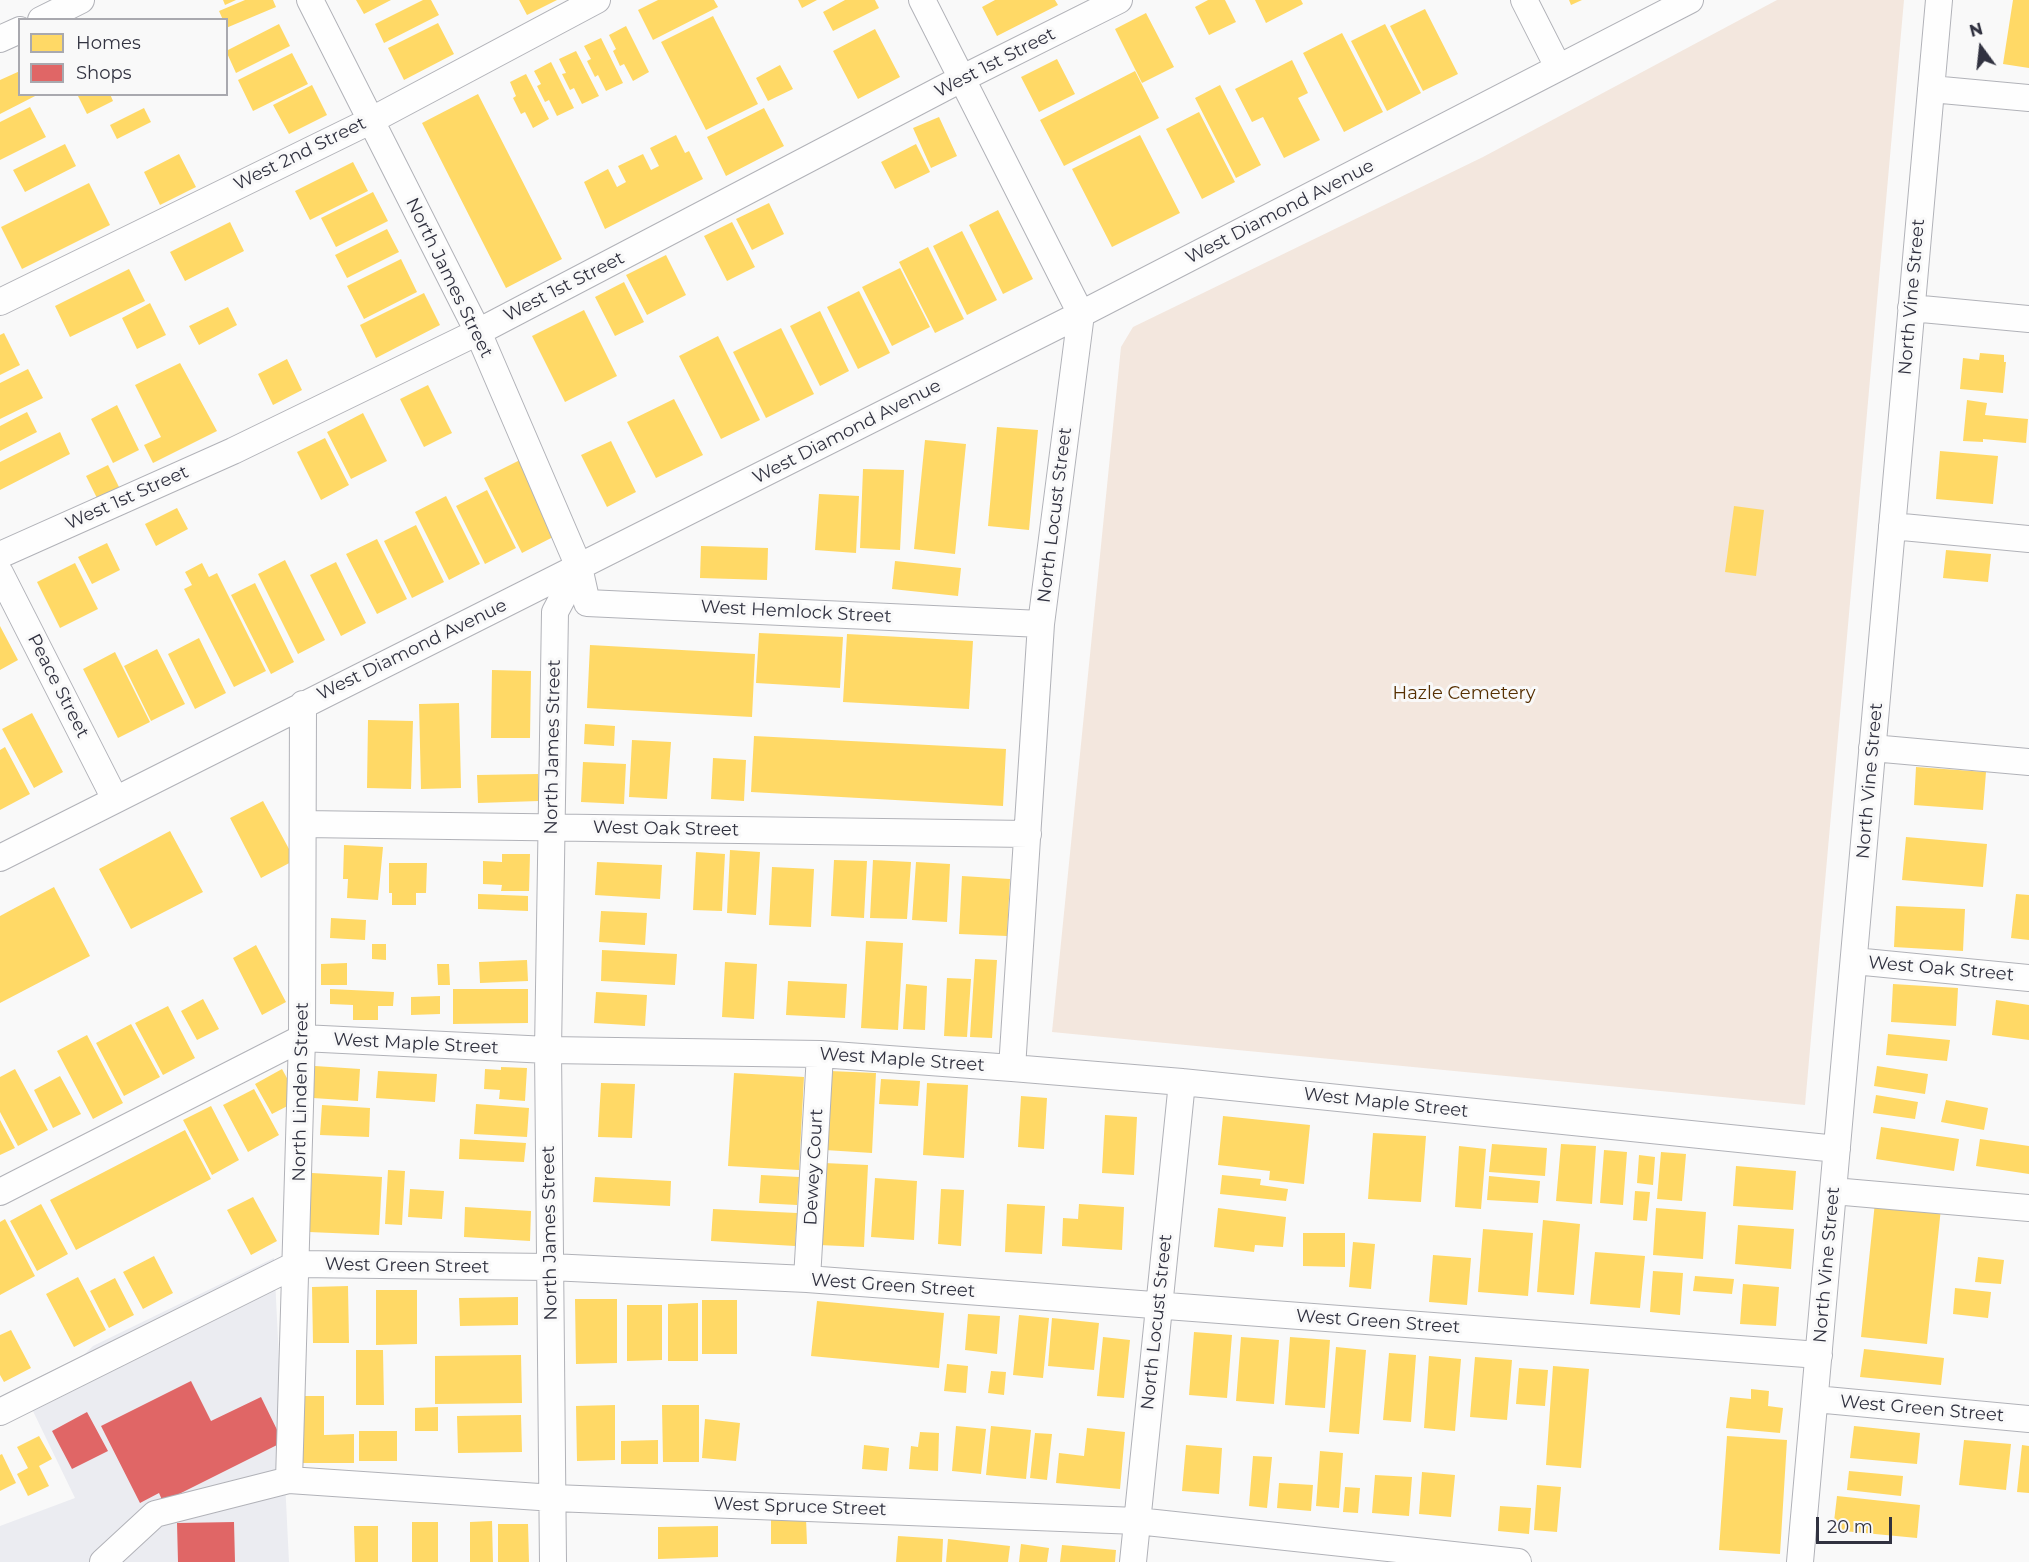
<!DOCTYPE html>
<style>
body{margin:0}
#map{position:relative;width:2029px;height:1562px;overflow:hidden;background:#f9f9f9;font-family:Montserrat,sans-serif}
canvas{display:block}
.legend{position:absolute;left:18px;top:18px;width:210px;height:78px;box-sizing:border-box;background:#f9f9f9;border:2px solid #a9a9af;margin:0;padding:8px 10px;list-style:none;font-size:18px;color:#313240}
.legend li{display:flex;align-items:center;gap:12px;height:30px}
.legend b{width:30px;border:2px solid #a9a9af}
.north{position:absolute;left:1951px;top:18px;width:60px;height:60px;-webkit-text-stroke:4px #f9f9f9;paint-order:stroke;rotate:345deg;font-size:16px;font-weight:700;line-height:24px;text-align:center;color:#313240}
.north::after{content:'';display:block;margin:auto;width:21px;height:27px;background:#313240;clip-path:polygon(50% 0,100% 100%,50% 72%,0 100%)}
.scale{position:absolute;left:1816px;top:1517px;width:76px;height:27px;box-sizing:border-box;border:3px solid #313240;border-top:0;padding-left:8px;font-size:18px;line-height:21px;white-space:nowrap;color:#313240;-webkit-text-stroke:4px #f9f9f9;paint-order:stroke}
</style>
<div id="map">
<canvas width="2029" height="1562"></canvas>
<ul class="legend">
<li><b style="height:16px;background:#ffd966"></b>Homes</li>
<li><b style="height:16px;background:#e06666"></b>Shops</li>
</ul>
<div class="north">N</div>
<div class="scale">20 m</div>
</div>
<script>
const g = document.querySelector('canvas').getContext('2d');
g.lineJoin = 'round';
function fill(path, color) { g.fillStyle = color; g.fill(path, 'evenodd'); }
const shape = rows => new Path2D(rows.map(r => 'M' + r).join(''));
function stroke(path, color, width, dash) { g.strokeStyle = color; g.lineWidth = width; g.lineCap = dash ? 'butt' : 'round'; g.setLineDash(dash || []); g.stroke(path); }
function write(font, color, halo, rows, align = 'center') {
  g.font = font + ' Montserrat,sans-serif'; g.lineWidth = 6; g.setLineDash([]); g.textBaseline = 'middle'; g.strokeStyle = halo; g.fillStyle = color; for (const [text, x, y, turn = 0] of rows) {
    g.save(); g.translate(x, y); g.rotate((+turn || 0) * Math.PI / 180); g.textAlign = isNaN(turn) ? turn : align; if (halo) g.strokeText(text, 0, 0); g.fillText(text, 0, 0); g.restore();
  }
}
fill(shape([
 [274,1258,289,1562,0,1562,0,1526,75,1498,31,1407,93,1346]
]), '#ebecf1');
fill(shape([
 [1777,0,1904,0,1805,1105,1052,1032,1121,347,1133,327,1483,157]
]), '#f3e7de');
fill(shape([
 [223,0,236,0,225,5],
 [245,0,273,0,276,7,226,28,226,20,223,20,219,11],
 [356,0,391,0,364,14],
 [423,0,431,0,439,15,384,43,375,24],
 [519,0,557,0,527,15],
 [658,0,714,0,718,7,653,40,638,10],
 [798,0,817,0,802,8],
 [845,0,875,0,879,8,833,31,823,12],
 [995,0,1055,0,1058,5,997,36,982,7],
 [1208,0,1225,0,1236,22,1209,35,1195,7],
 [1255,0,1301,0,1303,4,1266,23],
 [1569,0,1582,0,1571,5],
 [2013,0,2029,0,2029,68,2003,64],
 [1425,9,1458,74,1423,91,1390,26],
 [1146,13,1174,67,1142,83,1115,29],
 [713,16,758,104,706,130,661,42],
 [438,23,454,54,404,80,388,48],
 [279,24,290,46,236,73,226,51],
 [1385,24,1421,93,1387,111,1351,41],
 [626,26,649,72,633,81,624,64,620,66,613,51,616,49,609,35],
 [875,29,900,77,858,99,833,51],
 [1342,33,1383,112,1344,132,1303,53],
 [601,38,623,83,606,91,598,75,595,77,587,61,591,59,584,46],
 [576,51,599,96,582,104,574,88,570,90,562,74,566,73,559,59],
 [292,53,308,84,253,111,238,80],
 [1057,59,1075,94,1039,112,1021,77],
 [1292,60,1308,93,1298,98,1320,140,1284,158,1263,117,1252,122,1235,89],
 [551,62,574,108,557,116,549,100,545,102,537,86,541,84,534,71],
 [780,65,793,89,768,101,756,78],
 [20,71,20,94,39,94,0,114,0,80],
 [1135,71,1159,118,1064,166,1040,120],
 [526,74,549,119,533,128,525,112,521,114,513,98,516,96,510,82],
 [312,85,327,115,289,134,273,105],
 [1220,85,1261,165,1236,178,1195,98],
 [77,94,110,94,113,101,87,114],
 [478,94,562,259,506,288,422,123],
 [30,107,46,137,0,160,0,122],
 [144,108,151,122,117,139,110,125],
 [764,108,784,146,726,176,707,137],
 [1199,112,1235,182,1202,199,1166,129],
 [939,117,957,156,931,168,913,128],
 [676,135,685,153,689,151,703,179,605,229,584,182,608,169,617,187,626,182,618,166,643,154,651,170,659,166,650,148],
 [1140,135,1180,213,1112,247,1072,169],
 [65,144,76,166,25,192,13,170],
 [916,144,930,172,895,189,881,162],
 [179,154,196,187,160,205,144,172],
 [353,162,368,191,310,220,295,191],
 [89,183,110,225,22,269,1,227],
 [373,192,388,221,336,247,321,218],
 [769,203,784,234,752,250,736,219],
 [998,210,1033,279,1003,294,969,225],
 [230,222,244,251,185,281,170,252],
 [732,222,755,267,727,281,704,236],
 [387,229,399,252,347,278,335,255],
 [962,231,997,300,967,315,933,246],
 [928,247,964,319,935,333,899,262],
 [666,255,686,295,647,315,626,275],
 [401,259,417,292,364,319,347,286],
 [900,268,930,327,892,346,862,287],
 [129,269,145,301,70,337,55,306],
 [624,282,644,322,615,336,595,297],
 [859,291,890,353,858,369,827,307],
 [424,293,440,325,376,358,360,325],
 [150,303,166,335,137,349,122,318],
 [228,307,237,325,199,345,189,326],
 [584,310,617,376,565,402,532,336],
 [820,311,849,371,820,386,790,326],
 [781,328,814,394,766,418,733,352],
 [4,333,20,365,0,375,0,335],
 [718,336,760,420,721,439,679,356],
 [1980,353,2004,355,2004,362,2006,362,2003,393,1960,389,1963,358,1979,360],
 [287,359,302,390,273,405,258,374],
 [180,363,217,431,153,463,144,445,161,437,135,385],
 [28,369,43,398,0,419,0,383],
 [428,385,452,433,424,447,400,399],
 [674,399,703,455,656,478,627,422],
 [1967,400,1987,403,1985,415,2028,419,2026,443,1983,439,1983,442,1963,441],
 [117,405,139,450,113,463,91,419],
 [27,412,37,432,0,451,0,426],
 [363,413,387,461,351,479,327,432],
 [997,427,1038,430,1029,530,988,526],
 [60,432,70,454,0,490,0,462],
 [325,438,349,485,321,500,297,452],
 [925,440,966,444,955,554,914,549],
 [611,441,636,492,607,507,581,455],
 [1940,451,1998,456,1993,504,1936,499],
 [520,460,557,535,522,553,484,478],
 [108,465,119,487,97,498,86,476],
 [863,469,904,470,900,550,860,548],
 [487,490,516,548,485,564,456,506],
 [819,494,859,496,856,553,815,550],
 [446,496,480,564,449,580,415,512],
 [1734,506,1764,510,1756,576,1725,572],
 [177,508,188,529,156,546,145,524],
 [416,525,444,582,412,598,384,541],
 [377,539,407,599,377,614,346,554],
 [107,543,120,570,92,584,78,557],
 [701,546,768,548,767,580,700,578],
 [1946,550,1991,554,1988,582,1943,578],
 [285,560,325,640,298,654,258,574],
 [895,561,961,568,958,596,892,589],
 [336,562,366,623,341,636,310,575],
 [75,563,98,609,60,628,37,582],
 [202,563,209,577,217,573,266,671,234,687,184,589,192,585,185,572],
 [255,583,294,662,271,674,231,595],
 [0,626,18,660,0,670],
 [759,633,843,637,840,688,756,683],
 [847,634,973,641,969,709,843,702],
 [199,638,226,693,195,709,168,654],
 [590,645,755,654,752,717,587,708],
 [157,649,185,704,151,721,124,666],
 [115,652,150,722,118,738,83,669],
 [492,670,531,671,530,738,491,738],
 [459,703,461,788,421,789,419,704],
 [32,713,63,772,34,788,2,729],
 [368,720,413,721,411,789,367,788],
 [585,724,615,726,614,746,584,744],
 [754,736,1006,749,1003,806,751,792],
 [632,740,671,742,667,799,629,797],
 [5,747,30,794,0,810,0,750],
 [713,758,746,760,744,801,711,799],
 [583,762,626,764,624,804,581,802],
 [1916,767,1986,772,1983,810,1914,805],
 [538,774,539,801,478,803,477,775],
 [263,801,295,860,261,878,230,818],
 [170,831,203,892,131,929,99,869],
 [1906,837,1987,844,1983,887,1902,880],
 [344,845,383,847,378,900,347,898,348,879,343,879],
 [730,850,760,852,756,915,727,913],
 [696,852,725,854,722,911,693,910],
 [502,854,530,854,529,891,501,891,502,885,483,884,483,861,502,862],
 [834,860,867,861,864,918,831,916],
 [873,860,911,862,907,919,870,918],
 [597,862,662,865,660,899,595,895],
 [916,862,950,864,947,922,912,920],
 [389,863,427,863,426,893,416,893,416,905,392,905,392,893,389,893],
 [772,867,814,869,811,927,769,925],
 [962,876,1010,879,1007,936,959,934],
 [54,887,90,956,0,1003,0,916],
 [478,894,528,896,528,911,478,909],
 [2016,894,2029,895,2029,940,2011,938],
 [1896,906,1965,909,1963,951,1894,947],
 [601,911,647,913,645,945,599,942],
 [331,918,366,920,365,940,330,938],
 [866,941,903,943,898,1030,861,1028],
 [372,944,386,944,386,960,372,959],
 [256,945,286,1002,262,1015,233,958],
 [602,950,677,954,675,985,601,981],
 [975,959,997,960,992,1038,970,1037],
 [527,960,528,981,480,983,479,962],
 [725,962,757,964,754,1019,722,1017],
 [347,963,347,985,321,985,321,964],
 [437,964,449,964,450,985,438,985],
 [947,978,971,979,967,1037,944,1036],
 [788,981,847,984,845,1018,786,1015],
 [906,984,927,986,925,1030,903,1029],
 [1893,984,1958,988,1956,1026,1891,1022],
 [330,989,394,992,393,1006,378,1006,378,1020,353,1020,353,1005,330,1004],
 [453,989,528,989,528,1023,453,1024],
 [596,992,647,995,645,1026,594,1023],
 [440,996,440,1014,411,1015,411,997],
 [203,999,219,1029,197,1040,181,1011],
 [1996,1000,2029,1005,2029,1040,1992,1035],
 [168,1006,195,1058,163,1075,135,1023],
 [131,1024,160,1077,124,1096,96,1043],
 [1888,1034,1950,1040,1947,1061,1886,1055],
 [87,1035,123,1103,93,1119,57,1051],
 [315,1066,360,1069,358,1101,313,1098],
 [1877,1066,1928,1074,1925,1094,1874,1086],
 [501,1067,527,1068,525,1101,499,1099,500,1090,484,1089,485,1069,501,1070],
 [15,1069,48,1130,18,1146,0,1112,0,1077],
 [282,1069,299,1100,272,1114,255,1084],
 [378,1071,437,1074,435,1102,376,1098],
 [830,1071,876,1073,872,1153,825,1150],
 [734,1073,804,1077,799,1170,728,1166],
 [60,1076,81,1114,53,1128,34,1090],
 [881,1079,920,1081,918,1106,879,1104],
 [601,1083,635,1084,632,1138,598,1137],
 [927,1083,968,1085,964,1158,923,1155],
 [254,1089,279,1135,248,1152,223,1105],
 [1876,1095,1918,1102,1915,1119,1873,1113],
 [1021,1096,1047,1098,1044,1149,1018,1147],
 [1946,1100,1988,1108,1984,1130,1941,1122],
 [476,1104,529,1108,527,1137,474,1134],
 [322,1105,370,1108,369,1137,320,1135],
 [211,1106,239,1160,212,1175,183,1120],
 [1105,1115,1137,1117,1134,1175,1102,1173],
 [1223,1116,1310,1125,1304,1184,1269,1180,1270,1171,1218,1165],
 [0,1120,15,1148,0,1155],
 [1881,1127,1959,1139,1954,1171,1876,1159],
 [185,1130,211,1179,76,1250,50,1200],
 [1373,1133,1426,1136,1421,1202,1368,1199],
 [460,1139,526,1143,524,1162,459,1159],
 [1980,1139,2029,1146,2029,1174,1976,1166],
 [1492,1144,1547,1148,1545,1176,1489,1172],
 [1561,1144,1596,1146,1592,1204,1556,1201],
 [1459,1146,1486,1149,1481,1209,1455,1207],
 [1604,1150,1627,1152,1623,1205,1600,1203],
 [1661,1152,1686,1154,1682,1201,1657,1199],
 [1639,1155,1655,1157,1653,1185,1637,1183],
 [824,1163,868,1165,864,1247,819,1245],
 [1736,1166,1796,1171,1793,1210,1733,1206],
 [388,1170,405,1171,402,1225,385,1224],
 [312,1173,382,1177,379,1235,309,1232],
 [761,1175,799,1177,797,1205,759,1203],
 [1222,1175,1261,1179,1260,1185,1288,1189,1286,1201,1220,1194],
 [1489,1176,1540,1181,1538,1203,1487,1200],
 [595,1177,671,1181,670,1206,593,1202],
 [875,1178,917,1181,914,1240,871,1237],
 [410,1189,444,1191,442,1219,408,1217],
 [941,1189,964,1190,961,1246,938,1244],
 [1635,1191,1650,1192,1647,1221,1633,1220],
 [253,1197,277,1241,251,1255,227,1210],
 [1875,1202,1941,1208,1927,1344,1861,1337],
 [41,1204,68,1254,37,1271,10,1221],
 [1007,1204,1045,1206,1042,1254,1005,1252],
 [1079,1204,1124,1207,1122,1250,1062,1246,1063,1218,1078,1219],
 [465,1207,531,1211,530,1241,464,1237],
 [1218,1208,1286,1217,1283,1247,1255,1245,1254,1252,1214,1247],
 [1656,1208,1706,1212,1703,1259,1653,1255],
 [713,1209,797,1213,795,1246,711,1241],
 [5,1219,35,1276,0,1295,0,1222],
 [1543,1220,1580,1224,1574,1295,1537,1292],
 [1738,1225,1794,1229,1791,1269,1735,1264],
 [1483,1229,1533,1233,1528,1296,1478,1292],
 [1303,1233,1345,1233,1345,1267,1303,1266],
 [1353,1242,1375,1244,1371,1289,1349,1287],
 [1595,1252,1645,1256,1640,1308,1590,1304],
 [1433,1255,1471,1258,1467,1305,1429,1302],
 [154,1256,173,1293,143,1309,123,1272],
 [1978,1257,2004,1260,2001,1284,1975,1282],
 [1653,1271,1683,1273,1680,1315,1650,1312],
 [1695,1276,1734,1279,1732,1294,1693,1291],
 [78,1277,106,1330,74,1347,46,1294],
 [115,1278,134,1315,109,1328,90,1291],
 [1743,1284,1779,1287,1776,1326,1740,1324],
 [348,1286,349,1343,313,1343,312,1287],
 [1955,1288,1991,1292,1988,1318,1953,1314],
 [376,1290,417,1290,417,1344,376,1345],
 [518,1297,518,1325,460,1326,459,1298],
 [575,1299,617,1299,617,1363,576,1364],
 [702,1300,737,1300,737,1354,702,1354],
 [817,1301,944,1313,939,1368,811,1356],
 [698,1303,698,1361,668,1361,668,1304],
 [627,1305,662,1305,662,1360,627,1361],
 [968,1314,1000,1316,997,1354,965,1350],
 [1019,1315,1049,1318,1043,1378,1013,1375],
 [1052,1318,1099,1323,1094,1370,1048,1366],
 [11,1330,31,1368,4,1382,0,1375,0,1335],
 [1194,1332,1232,1335,1227,1398,1189,1395],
 [1103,1337,1130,1340,1124,1398,1097,1396],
 [1241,1337,1279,1340,1274,1404,1236,1401],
 [1290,1337,1330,1340,1325,1408,1285,1405],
 [1336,1347,1366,1350,1359,1434,1329,1432],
 [1864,1349,1944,1358,1941,1385,1860,1377],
 [356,1350,383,1350,384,1405,356,1405],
 [1389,1353,1416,1355,1411,1422,1383,1420],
 [521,1355,522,1403,435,1404,435,1356],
 [1429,1356,1461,1359,1455,1431,1424,1428],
 [1475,1357,1512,1360,1507,1420,1470,1417],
 [947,1364,968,1366,966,1393,944,1391],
 [1553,1366,1589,1369,1581,1468,1546,1465],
 [1519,1368,1548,1370,1545,1406,1516,1404],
 [991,1371,1006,1372,1004,1395,988,1393],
 [1751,1389,1769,1391,1768,1406,1783,1408,1780,1433,1726,1428,1730,1397,1751,1399],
 [297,1396,324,1396,324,1435,354,1434,354,1463,297,1463],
 [615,1405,615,1460,577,1461,576,1406],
 [662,1405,699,1405,699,1462,663,1462],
 [438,1407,438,1431,415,1431,415,1408],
 [521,1415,522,1452,458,1453,457,1416],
 [705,1419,740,1423,736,1461,702,1458],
 [956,1426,986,1429,981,1474,952,1471],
 [991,1426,1031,1430,1026,1479,986,1475],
 [1854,1426,1920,1433,1917,1464,1850,1458],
 [1087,1428,1125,1432,1120,1489,1056,1483,1059,1453,1084,1456],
 [359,1431,397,1431,397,1461,359,1461],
 [920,1432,939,1433,938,1471,909,1469,911,1446,918,1447],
 [1035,1433,1052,1434,1047,1480,1030,1478],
 [39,1436,52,1459,39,1466,49,1486,28,1496,17,1474,28,1468,17,1447],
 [1727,1436,1787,1440,1780,1554,1719,1550],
 [658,1440,658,1464,621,1464,621,1441],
 [1964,1440,2011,1444,2006,1490,1959,1485],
 [864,1445,889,1448,887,1471,862,1469],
 [1186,1445,1222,1448,1219,1494,1182,1491],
 [2022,1445,2029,1446,2029,1493,2017,1492],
 [1320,1451,1343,1453,1339,1508,1316,1506],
 [2,1454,16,1483,0,1491,0,1455],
 [1253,1456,1272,1457,1267,1508,1249,1506],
 [1849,1471,1903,1476,1901,1496,1847,1490],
 [1422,1472,1455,1475,1451,1517,1419,1514],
 [1375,1475,1412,1477,1409,1516,1372,1513],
 [1279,1483,1313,1485,1311,1511,1277,1508],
 [1537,1485,1561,1487,1557,1532,1534,1530],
 [1345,1487,1360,1488,1358,1513,1343,1512],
 [1837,1496,1920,1505,1917,1538,1833,1530],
 [1500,1506,1531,1508,1529,1534,1498,1531],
 [771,1518,806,1518,807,1544,771,1544],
 [492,1521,493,1562,470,1562,470,1522],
 [412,1522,438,1522,438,1562,412,1562],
 [498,1524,528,1524,529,1562,498,1562],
 [354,1526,378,1526,378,1562,355,1562],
 [718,1526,718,1557,658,1559,658,1527],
 [898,1536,943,1539,942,1562,896,1562],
 [948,1539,1010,1546,1008,1562,946,1562],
 [1021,1544,1049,1548,1047,1562,1019,1562],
 [1062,1545,1116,1550,1115,1562,1060,1562]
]), '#ffd966');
fill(shape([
 [191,1381,211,1421,261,1397,283,1442,163,1502,159,1493,140,1503,101,1426],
 [87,1412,108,1451,72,1469,52,1431],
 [234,1522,235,1562,178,1562,177,1523]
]), '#e06666');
const minor = shape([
 [310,0,478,332,579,567,587,603,1041,624],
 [922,0,1081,314,1041,624,1012,1068],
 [1524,0,1558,67],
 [41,20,81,0],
 [0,39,20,30],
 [1931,89,2029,98],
 [0,302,370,121,597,0],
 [1911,308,2029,319],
 [1892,526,2029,539],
 [0,555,233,451,478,332,961,79,1119,0],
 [0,573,115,799],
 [1872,748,2029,762],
 [304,824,1028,834],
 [0,858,1081,314,1690,0],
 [1854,961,2029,978],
 [1833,1191,2029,1208],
 [0,1192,302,1038,548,1050,820,1054,1012,1068,1182,1082,1837,1149],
 [807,1279,820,1054],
 [1815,1399,2029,1419],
 [0,1412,297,1264,550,1267,807,1279,1819,1355],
 [289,1480,302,1038,303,704],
 [103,1562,155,1514,289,1480,554,1498,1137,1521,1518,1562],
 [553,1562,548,1050,555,612,579,567],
 [1133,1562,1182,1082],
 [1800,1562,1939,0]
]);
stroke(minor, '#b1b2b8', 28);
stroke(minor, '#fefefe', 26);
write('18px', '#313240', '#f9f9f9', [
 ["West 1st Street",995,63,-27],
 ["West 2nd Street",300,154,-26],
 ["West Diamond Avenue",1280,212,-27],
 ["North James Street",449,278,64],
 ["West 1st Street",564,287,-27],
 ["North Vine Street",1912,297,-85],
 ["West Diamond Avenue",847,432,-27],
 ["West 1st Street",127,498,-24],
 ["North Locust Street",1055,515,-83],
 ["West Hemlock Street",796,612,3],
 ["West Diamond Avenue",412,650,-26],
 ["Peace Street",58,686,63],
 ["North James Street",553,747,-89],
 ["North Vine Street",1870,781,-85],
 ["West Oak Street",666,829,1],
 ["West Oak Street",1941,969,5],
 ["West Maple Street",416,1044,3],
 ["West Maple Street",902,1060,4],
 ["North Linden Street",301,1092,-89],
 ["West Maple Street",1386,1103,6],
 ["Dewey Court",814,1167,-87],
 ["North James Street",550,1233,-91],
 ["North Vine Street",1827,1265,-85],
 ["West Green Street",407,1266,1],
 ["West Green Street",893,1286,4],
 ["North Locust Street",1157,1322,-84],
 ["West Green Street",1378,1322,4],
 ["West Green Street",1922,1409,5],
 ["West Spruce Street",800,1507,2]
]);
write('18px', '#562f01', '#f9f9f9', [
 ["Hazle Cemetery",1464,694]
]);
</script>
